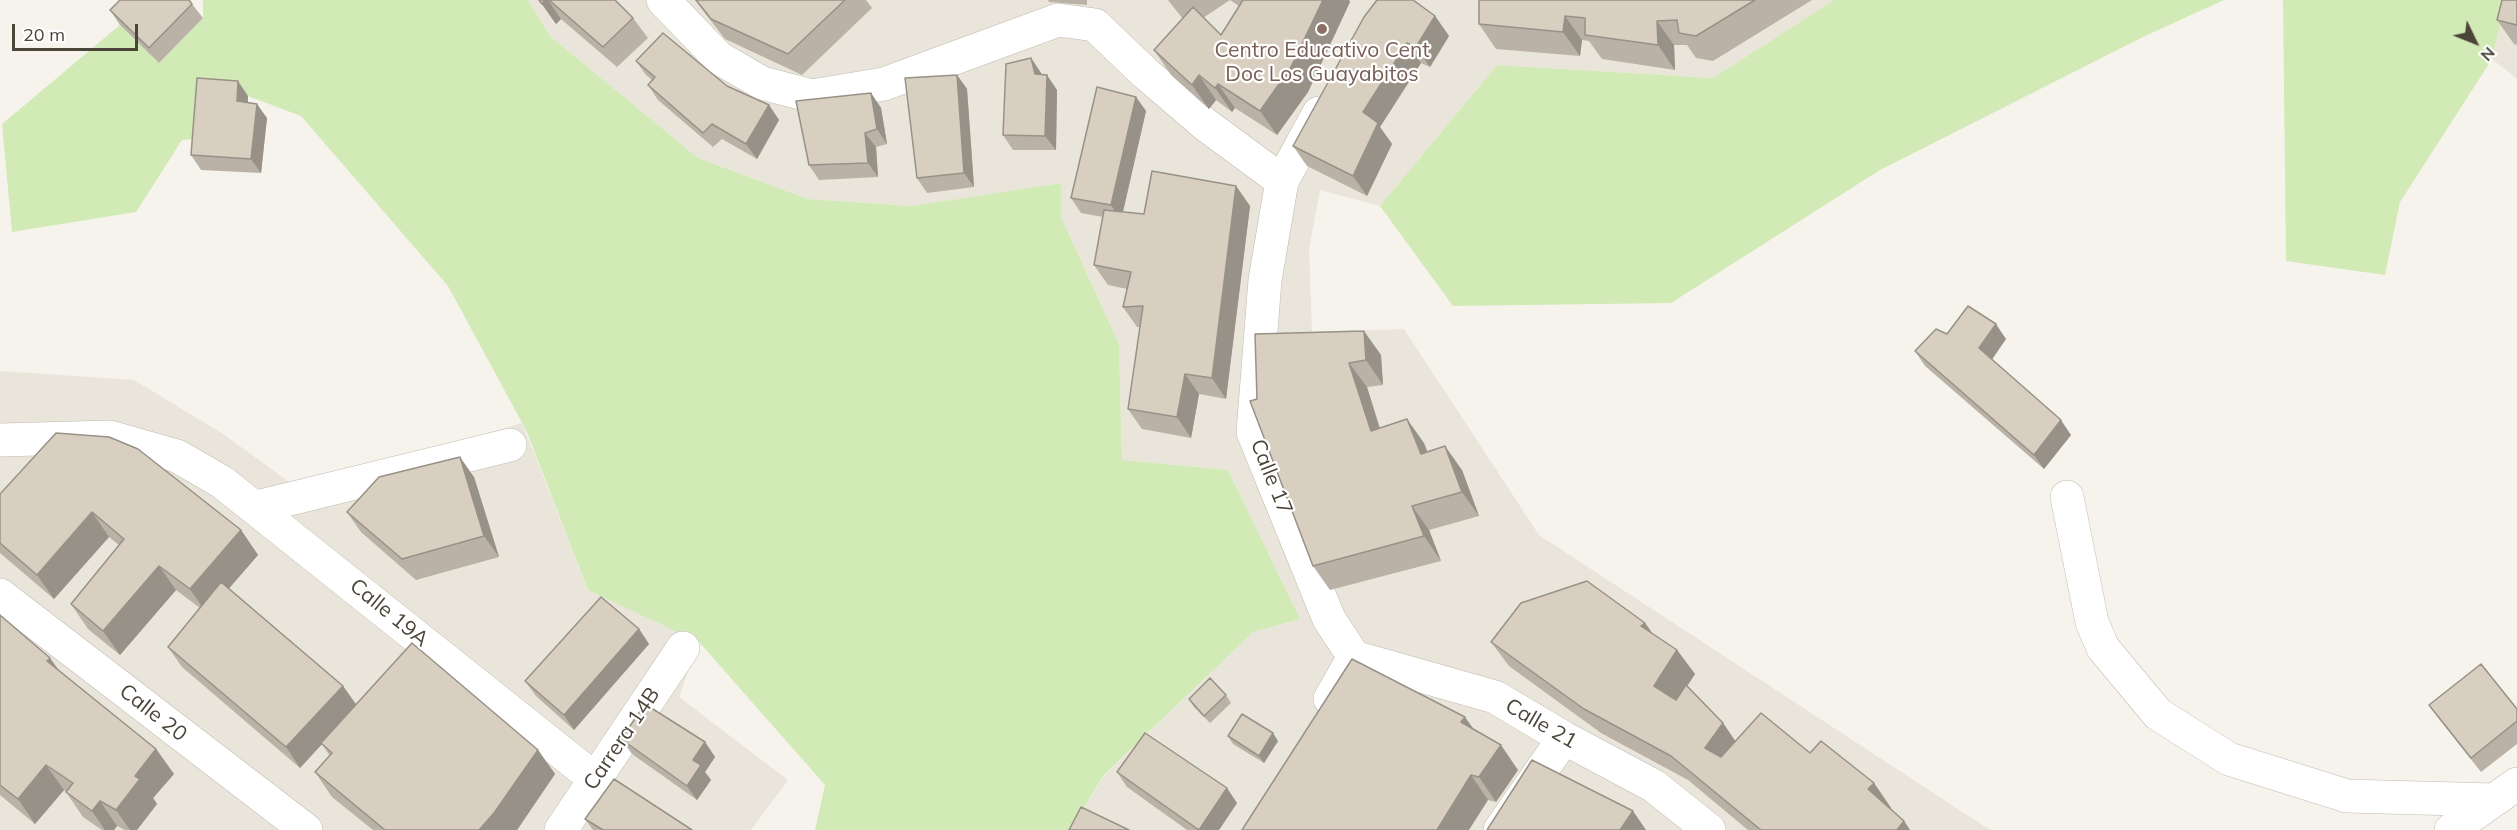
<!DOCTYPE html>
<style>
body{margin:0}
#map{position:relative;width:2517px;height:830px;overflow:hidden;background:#f6f3ec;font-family:Mulish,sans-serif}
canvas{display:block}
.north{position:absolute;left:2445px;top:12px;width:60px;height:60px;-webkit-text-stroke:4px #fff;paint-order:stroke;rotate:133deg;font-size:16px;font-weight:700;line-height:24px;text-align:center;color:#4b4439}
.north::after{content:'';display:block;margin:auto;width:21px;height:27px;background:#4b4439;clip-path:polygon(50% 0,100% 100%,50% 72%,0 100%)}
.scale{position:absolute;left:12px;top:24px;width:126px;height:27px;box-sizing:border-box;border:3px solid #4b4439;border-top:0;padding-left:8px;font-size:18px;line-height:21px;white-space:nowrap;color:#4b4439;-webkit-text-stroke:4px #fff;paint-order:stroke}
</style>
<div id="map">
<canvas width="2517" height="830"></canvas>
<div class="north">N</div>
<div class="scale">20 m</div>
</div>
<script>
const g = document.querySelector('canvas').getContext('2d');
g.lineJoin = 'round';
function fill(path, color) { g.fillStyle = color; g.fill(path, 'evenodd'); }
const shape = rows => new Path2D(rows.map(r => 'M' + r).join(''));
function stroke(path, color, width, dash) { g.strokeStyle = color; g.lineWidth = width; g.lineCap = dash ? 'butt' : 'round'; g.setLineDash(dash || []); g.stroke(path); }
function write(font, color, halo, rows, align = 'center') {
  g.font = font + ' Mulish,sans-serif'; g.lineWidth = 4.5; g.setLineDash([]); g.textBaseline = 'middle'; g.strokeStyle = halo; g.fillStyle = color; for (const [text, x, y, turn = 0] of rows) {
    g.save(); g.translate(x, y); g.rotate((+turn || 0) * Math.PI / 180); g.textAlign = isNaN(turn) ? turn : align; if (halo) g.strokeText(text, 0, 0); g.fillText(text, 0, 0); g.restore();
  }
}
fill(shape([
 [528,0,1834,0,1713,78,1497,65,1380,206,1320,190,1309,249,1312,332,1404,329,1539,535,1990,830,1070,830,1104,776,1253,632,1300,619,1228,470,1122,460,1119,344,1061,217,1061,183,912,206,808,199,698,158,550,36],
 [2506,0,2517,0,2517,79,2492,59],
 [0,371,134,380,223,434,299,489,522,423,588,590,699,641,679,697,788,780,751,830,0,830]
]), '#eae5da');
fill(shape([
 [203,0,528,0,550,36,698,158,808,199,912,206,1061,183,1061,217,1119,344,1122,460,1228,470,1300,619,1253,632,1104,775,1070,830,815,830,825,785,699,642,588,590,526,430,448,286,301,116,248,96,208,93,204,138,182,140,136,212,12,232,2,124,120,25,159,63,203,18],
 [1834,0,2224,0,2143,37,1880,170,1671,303,1453,306,1380,206,1497,65,1713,78],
 [2283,0,2506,0,2492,59,2400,202,2385,275,2286,261]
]), '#d2eab5');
const minor = shape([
 [663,0,719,58,762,83,812,96,884,84,1058,20,1095,25,1144,72,1206,125,1282,181],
 [1319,113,1282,181,1265,280,1253,432,1329,619,1354,657,1330,699],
 [0,440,110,437,177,456,222,482,595,779],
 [2067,497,2092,622,2103,648,2158,714,2229,759,2347,796,2494,800],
 [257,507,510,445],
 [0,595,306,830],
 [1354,657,1495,697,1564,738,1654,786,1709,830],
 [561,830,683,648],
 [1500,830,1564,738],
 [2451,830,2517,784]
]);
stroke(minor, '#c2bbae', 34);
stroke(minor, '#fff', 33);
fill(shape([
 [539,0,615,0,633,18,648,38,617,67,561,19,556,24],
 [695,0,866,0,872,8,802,75,725,39],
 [1048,0,1087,0,1087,5,1049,2],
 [1168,0,1349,0,1350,2,1308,92,1277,135,1235,108,1232,112,1216,100,1209,109,1171,75,1154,50,1183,19],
 [1230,0,1239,6,1221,35,1203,18],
 [1479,0,1812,0,1713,61,1696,58,1687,45,1674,45,1675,70,1602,59,1589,41,1582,40,1580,56,1496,49,1479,24],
 [2517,0,2517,45,2514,44,2497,20],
 [192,4,203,18,159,63,120,25,110,10],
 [1435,16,1449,36,1430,67,1421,63,1380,127,1392,144,1367,196,1307,166,1293,146],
 [1031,58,1041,73,1042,75,1057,90,1056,150,1013,150,1003,135],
 [636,61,727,86,769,105,779,120,757,159,722,139,713,147,658,100,648,85,652,80,646,75],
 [957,75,967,89,974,187,927,193,917,178],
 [871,93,881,108,887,144,876,147,878,177,819,180,809,165],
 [248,96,248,102,267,118,261,173,201,170,191,155],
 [1136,97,1146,111,1123,212,1144,214,1236,186,1250,206,1226,399,1199,394,1191,438,1142,429,1128,409,1140,327,1137,327,1123,307,1127,289,1108,285,1094,265,1103,217,1081,213,1071,198],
 [1255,334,1381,355,1383,385,1367,387,1380,428,1424,443,1427,452,1462,470,1479,516,1429,530,1441,561,1330,590,1313,566],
 [1947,334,2006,339,1992,360,2071,435,2044,469,1925,366,1915,351],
 [474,477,499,557,416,580,361,532,347,512],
 [0,494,241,530,258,555,229,588,343,686,356,704,538,750,555,774,517,830,373,830,332,797,315,772,330,756,322,744,300,768,182,667,168,647,200,608,176,590,120,655,88,629,71,604,119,545,109,537,54,599,0,553],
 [0,615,59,670,156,749,174,774,153,798,157,804,137,830,125,830,117,826,114,830,102,830,83,817,66,792,64,790,35,824,0,795],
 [1645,623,1652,633,1677,650,1695,674,1687,686,1723,723,1735,741,1810,753,1874,783,1891,808,1890,808,1904,821,1910,830,1748,830,1688,780,1601,733,1509,666,1491,642],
 [639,629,649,644,574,730,536,696,525,681],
 [1226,695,1231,703,1210,723,1194,707,1189,699],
 [2429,705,2517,709,2517,744,2481,772,2440,720],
 [1474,729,1518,770,1496,802,1488,800,1242,830],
 [1228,736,1278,741,1264,763,1233,744],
 [621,739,705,742,715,757,705,772,711,780,697,800,632,754],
 [1117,772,1237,803,1219,830,1187,830,1127,787],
 [585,819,692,830,593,830]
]), '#bab2a6');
fill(shape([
 [545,0,548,0,561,19,556,24,542,4],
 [1323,0,1349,0,1350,2,1308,92,1277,135,1260,111],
 [1435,16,1449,36,1430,67,1416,47],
 [1565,16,1582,40,1580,56,1563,32],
 [1657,21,1674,45,1675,70,1658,45],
 [1407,43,1421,63,1380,127,1392,144,1367,196,1353,176,1363,112],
 [1031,58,1041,73,1045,89,1035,74],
 [957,75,967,89,974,187,964,173],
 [1047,75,1057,90,1056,150,1045,136],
 [1199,75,1216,100,1209,109,1192,85],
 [238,81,248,96,247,116,237,101],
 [1218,84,1235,108,1232,112,1215,88],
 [871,93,881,108,887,144,877,129],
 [1136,97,1146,111,1121,220,1111,205],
 [257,104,267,118,261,173,251,159],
 [769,105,779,120,757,159,746,144],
 [865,133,876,147,878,177,868,163],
 [1236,186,1250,206,1226,399,1212,378],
 [1996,324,2006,339,1989,363,1979,348],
 [1364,331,1381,355,1383,385,1366,360],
 [1349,363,1367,387,1388,456,1371,431],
 [1185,374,1199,394,1191,438,1177,417],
 [1407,419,1424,443,1438,479,1421,454],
 [2061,420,2071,435,2044,469,2034,455],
 [1445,446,1462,470,1479,516,1462,492],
 [460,457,474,477,499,557,484,536],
 [1412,506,1429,530,1441,561,1424,536],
 [92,512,109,537,54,599,37,575],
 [241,530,258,555,207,614,190,589],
 [159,566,176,590,120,655,103,631],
 [1645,623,1662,647,1641,626],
 [639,629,649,644,574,730,564,715],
 [1677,650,1695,674,1671,711,1654,686],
 [50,658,67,682,47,661],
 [343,686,357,706,300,768,286,747],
 [1465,717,1482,741,1461,722],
 [1723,723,1740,748,1722,772,1705,748],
 [1273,733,1278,741,1264,763,1259,756],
 [705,742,715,757,705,772,711,780,697,800,687,786,693,760],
 [1501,745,1518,770,1496,802,1479,777],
 [156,749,174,774,153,798,157,804,137,830,130,830,116,810,135,776],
 [538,750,555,774,517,830,479,830],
 [46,765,64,790,35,824,18,799],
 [1471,775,1488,800,1469,830,1437,830],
 [1874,783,1891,808,1885,813,1868,789],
 [1227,788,1237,803,1219,830,1199,830],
 [100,801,117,826,114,830,105,830,92,811],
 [1633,811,1646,830,1620,830],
 [1904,821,1910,830,1897,830]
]), '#979187');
const building = shape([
 [120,0,189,0,192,4,149,48,110,10,120,0],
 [539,0,545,0,542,4,539,0],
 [549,0,615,0,633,18,603,47,549,0],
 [696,0,845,0,788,54,711,19,696,0],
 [1243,0,1323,0,1291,67,1260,111,1218,84,1215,88,1199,75,1192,85,1154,50,1193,7,1221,35,1243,0],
 [1377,0,1413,0,1435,16,1416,47,1407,43,1363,112,1378,123,1353,176,1293,146,1364,17,1377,0],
 [1479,0,1755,0,1696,36,1679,33,1677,20,1657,21,1658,45,1585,35,1585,18,1565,16,1563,32,1479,24,1479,0],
 [2502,0,2517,0,2517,25,2497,20,2502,0],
 [663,33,727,86,769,105,746,144,712,124,703,133,648,85,655,77,636,61,663,33],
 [1031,58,1035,74,1047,75,1045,136,1003,135,1006,64,1031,58],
 [957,75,964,173,917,178,905,78,957,75],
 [197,78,238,81,237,101,257,104,251,159,191,155,197,78],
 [1097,87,1136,97,1111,205,1071,198,1097,87],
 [871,93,877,129,865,133,868,163,809,165,796,101,871,93],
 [1152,171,1236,186,1212,378,1185,374,1177,417,1128,409,1143,306,1123,307,1131,272,1094,265,1104,210,1144,214,1152,171],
 [1968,306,1996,324,1979,348,2061,420,2034,455,1915,351,1936,329,1947,334,1968,306],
 [1364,331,1366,360,1349,363,1371,431,1407,419,1421,454,1445,446,1462,492,1412,506,1424,536,1313,566,1250,401,1257,399,1255,334,1364,331],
 [56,433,109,437,138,449,241,530,190,589,159,566,103,631,71,604,124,539,92,512,37,575,0,543,0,494,56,433],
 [460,457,484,536,402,559,347,512,379,477,460,457],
 [1587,581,1645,623,1641,626,1677,650,1654,686,1676,700,1686,685,1723,723,1705,748,1721,757,1761,713,1810,753,1821,741,1874,783,1868,789,1904,821,1897,830,1761,830,1671,756,1584,709,1491,642,1521,603,1587,581],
 [221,582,343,686,286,747,168,647,221,582],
 [601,597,639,629,564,715,525,681,601,597],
 [0,615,50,658,47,661,156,749,135,776,140,779,116,810,100,801,92,811,66,792,73,783,46,765,18,799,0,785,0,615],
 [412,643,538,750,494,813,479,830,385,830,315,772,332,753,321,743,412,643],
 [1352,659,1465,717,1461,722,1501,745,1479,777,1471,775,1437,830,1242,830,1352,659],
 [2481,664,2517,709,2517,721,2471,758,2429,705,2481,664],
 [1210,678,1226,695,1204,716,1189,699,1210,678],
 [645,704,705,742,693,760,701,765,687,786,621,739,645,704],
 [1242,714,1273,733,1259,756,1228,736,1242,714],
 [1145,733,1227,788,1199,830,1117,772,1145,733],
 [1532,760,1633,811,1620,830,1487,830,1532,760],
 [614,779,692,830,603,830,585,819,614,779],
 [1081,807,1129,830,1069,830,1081,807]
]);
fill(building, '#d8cfc1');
stroke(building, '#979187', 1.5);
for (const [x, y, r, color] of [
 [1322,29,6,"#8d6e63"]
]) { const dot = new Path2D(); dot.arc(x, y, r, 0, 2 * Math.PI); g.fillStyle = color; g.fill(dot); stroke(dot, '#fff', 2); }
write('21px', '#785e54', '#fff', [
 ["Centro Educativo Cent",1322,51],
 ["Doc Los Guayabitos",1322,75]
]);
write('21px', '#4b4439', '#fff', [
 ["Calle 17",1271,477,68],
 ["Calle 19A",389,613,39],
 ["Calle 20",153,713,38],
 ["Calle 21",1541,724,30],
 ["Carrera 14B",622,739,-56]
]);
</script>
